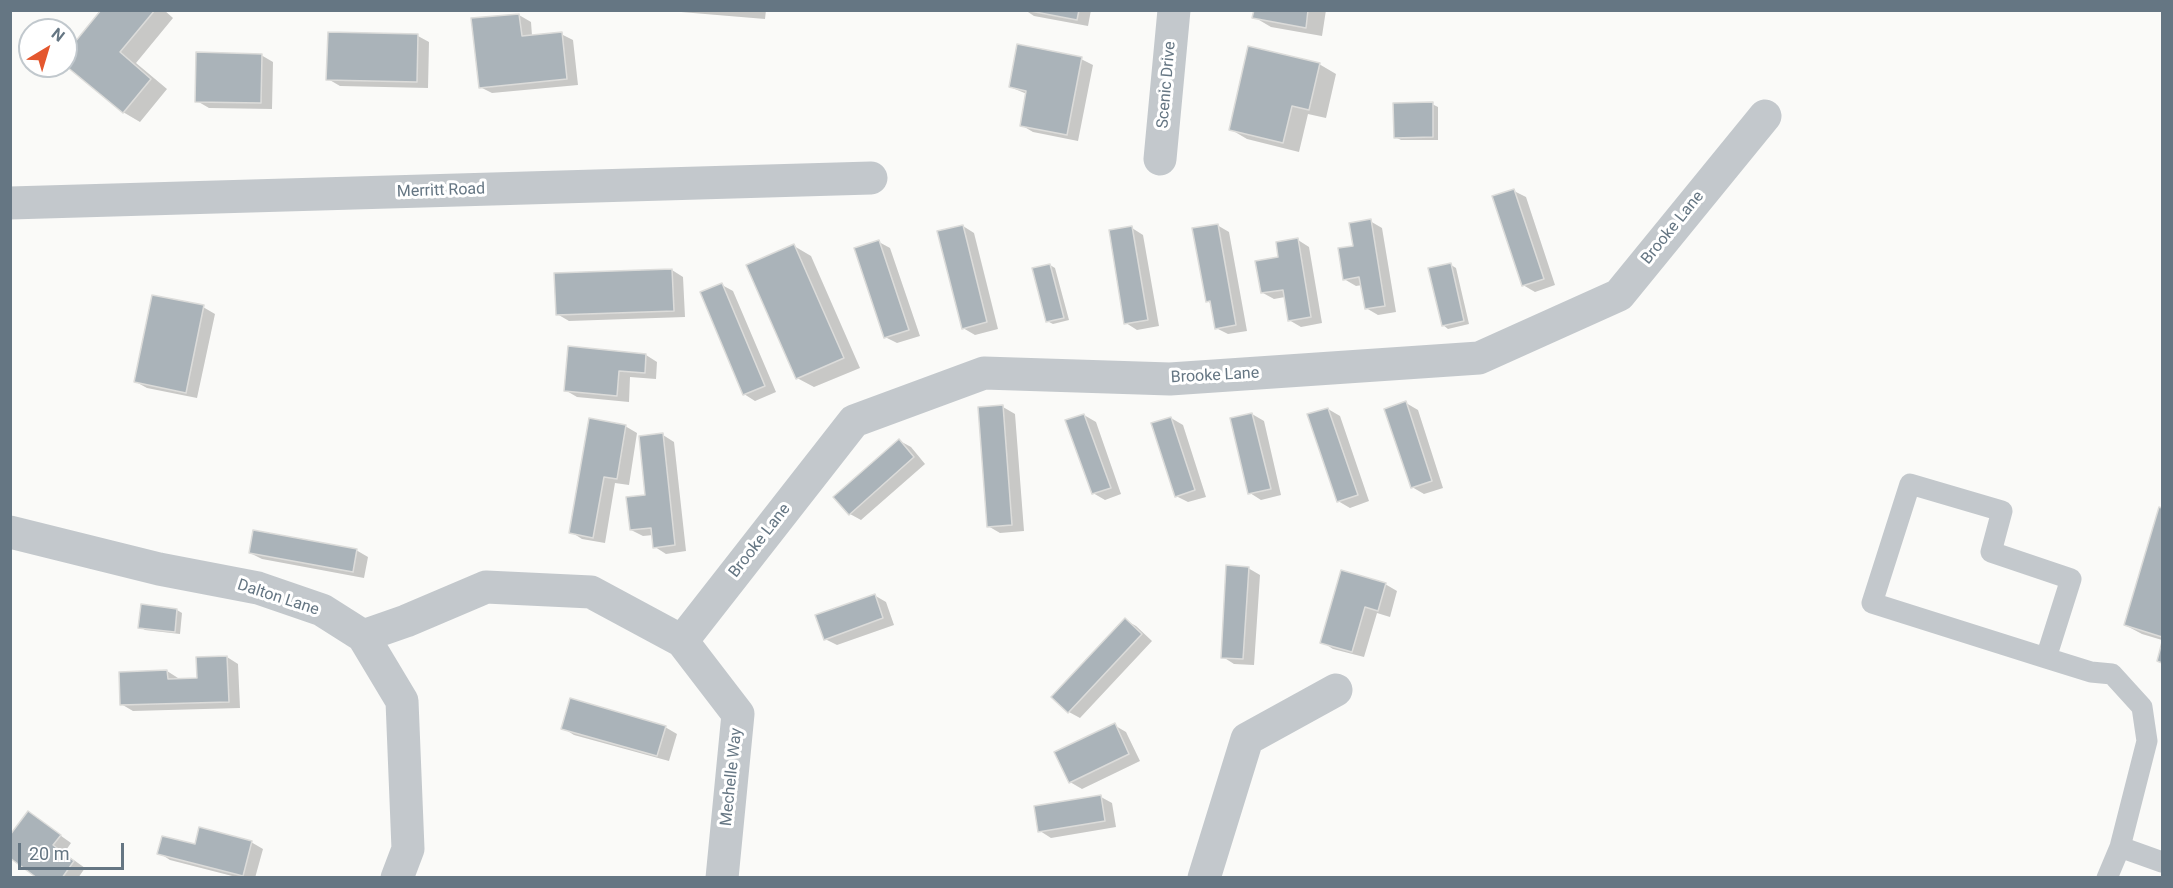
<!DOCTYPE html>
<style>
body{margin:0}
#map{position:relative;width:2173px;height:888px;overflow:hidden;background:#fafaf8;font-family:Roboto,sans-serif}
canvas{display:block}
.frame{position:absolute;inset:0;border:12px solid #657683;pointer-events:none}
.north{position:absolute;left:18px;top:18px;width:60px;height:60px;box-sizing:border-box;background:#fff;border:2px solid #c1c8cd;border-radius:50%;rotate:38deg;font-size:16px;font-weight:700;line-height:24px;text-align:center;color:#657683}
.north::after{content:'';display:block;margin:auto;width:21px;height:27px;background:#e4572e;clip-path:polygon(50% 0,100% 100%,50% 72%,0 100%)}
.scale{position:absolute;left:18px;top:843px;width:106px;height:27px;box-sizing:border-box;border:3px solid #657683;border-top:0;padding-left:8px;font-size:18px;line-height:21px;white-space:nowrap;color:#657683;-webkit-text-stroke:4px #fff;paint-order:stroke}
</style>
<div id="map">
<canvas width="2173" height="888"></canvas>
<div class="frame"></div>
<div class="north">N</div>
<div class="scale">20 m</div>
</div>
<script>
const g = document.querySelector('canvas').getContext('2d');
g.lineJoin = 'round';
function fill(path, color) { g.fillStyle = color; g.fill(path, 'evenodd'); }
const shape = rows => new Path2D(rows.map(r => 'M' + r).join(''));
function stroke(path, color, width, dash) { g.strokeStyle = color; g.lineWidth = width; g.lineCap = dash ? 'butt' : 'round'; g.setLineDash(dash || []); g.stroke(path); }
function write(font, color, halo, rows, align = 'center') {
  g.font = font + ' Roboto,sans-serif'; g.lineWidth = 6; g.setLineDash([]); g.textBaseline = 'middle'; g.strokeStyle = halo; g.fillStyle = color; for (const [text, x, y, turn = 0] of rows) {
    g.save(); g.translate(x, y); g.rotate((+turn || 0) * Math.PI / 180); g.textAlign = isNaN(turn) ? turn : align; if (halo) g.strokeText(text, 0, 0); g.fillText(text, 0, 0); g.restore();
  }
}
fill(shape([
 [103,10,164,10,173,18,136,63,167,89,140,122,123,112,66,64,66,55],
 [657,10,766,10,765,19],
 [1025,10,1091,10,1088,26,1034,16],
 [1255,10,1326,10,1322,36,1271,27,1254,17],
 [519,15,531,22,532,36,561,34,573,40,578,85,492,93,480,87],
 [418,36,429,42,428,88,340,86,328,79],
 [261,55,273,62,272,109,209,108,197,101],
 [1081,59,1093,65,1078,141,1033,132,1021,125,1027,94,1010,87],
 [1319,64,1336,74,1326,118,1308,114,1299,152,1247,139,1230,129],
 [1432,104,1438,107,1438,140,1401,140,1395,137],
 [1514,191,1526,197,1555,285,1535,292,1523,285],
 [1370,221,1382,228,1396,312,1378,315,1366,308,1362,285,1356,286,1344,279,1355,247],
 [1217,225,1229,232,1247,331,1228,334,1216,328,1212,304,1207,301],
 [963,226,974,233,998,329,975,335,963,328],
 [1132,228,1143,235,1159,326,1137,330,1126,323],
 [1298,240,1309,247,1322,323,1301,327,1289,320,1285,297,1274,299,1263,293],
 [879,242,890,248,920,336,897,343,885,337],
 [794,246,811,256,860,368,814,387,797,378],
 [1050,265,1055,268,1069,320,1053,324,1047,321],
 [1451,265,1456,268,1469,324,1448,329,1443,325],
 [672,270,683,277,685,317,569,321,557,314],
 [722,285,733,291,776,392,755,401,744,394],
 [203,307,215,314,197,398,147,388,136,382],
 [646,355,657,362,656,379,630,377,629,402,577,397,565,390],
 [1406,403,1418,410,1443,488,1424,494,1412,487],
 [1003,407,1015,414,1024,531,1000,533,988,526],
 [1328,409,1340,416,1369,501,1350,508,1338,501],
 [1252,414,1264,421,1281,495,1261,500,1250,493],
 [1084,415,1096,422,1121,494,1105,500,1093,493],
 [1171,418,1183,425,1206,497,1188,502,1176,496],
 [625,426,637,433,629,485,615,483,605,543,582,539,571,532],
 [663,435,674,442,686,551,666,554,655,547,653,535,643,536,631,530,647,497],
 [900,441,911,447,925,464,861,520,850,514],
 [2160,509,2162,510,2162,640,2142,634,2125,625],
 [356,550,368,557,364,578,262,559,250,553],
 [1248,568,1260,575,1254,665,1234,664,1223,657],
 [1385,584,1397,591,1390,617,1377,613,1364,657,1333,649,1322,642],
 [874,595,886,602,894,625,837,645,825,639],
 [177,610,182,613,180,634,145,630,140,627],
 [1125,620,1136,626,1152,641,1080,718,1069,712],
 [227,657,238,664,240,708,133,711,121,704,167,671,178,678,179,680,199,680],
 [1114,725,1126,732,1140,761,1082,789,1070,782],
 [665,727,677,734,669,761,574,735,563,728],
 [1101,797,1112,803,1116,827,1051,838,1040,831],
 [29,813,71,843,64,853,85,868,78,878,39,878],
 [251,842,263,849,255,878,240,878,170,860,159,853,196,846]
]), '#0003');
const building = shape([
 [101,10,155,10,120,52,151,79,123,113,66,66,66,53,101,10],
 [1025,10,1079,10,1077,20,1025,10],
 [1254,10,1308,10,1306,28,1252,18,1254,10],
 [519,14,522,36,562,32,567,79,479,88,471,18,519,14],
 [328,32,418,34,417,82,326,80,328,32],
 [1017,44,1082,57,1067,135,1020,126,1026,91,1009,87,1017,44],
 [1248,46,1320,63,1309,110,1292,106,1283,143,1229,130,1248,46],
 [196,52,262,54,261,103,195,102,196,52],
 [1433,102,1433,137,1394,138,1393,103,1433,102],
 [1514,189,1544,279,1522,286,1492,196,1514,189],
 [1371,219,1385,306,1365,309,1359,277,1343,280,1338,248,1353,246,1349,223,1371,219],
 [1218,224,1236,325,1215,329,1210,301,1206,302,1192,228,1218,224],
 [963,225,987,322,962,329,937,231,963,225],
 [1132,226,1148,320,1124,324,1109,230,1132,226],
 [1298,238,1311,317,1288,321,1283,290,1261,293,1255,261,1278,257,1276,242,1298,238],
 [879,240,909,330,884,338,854,248,879,240],
 [794,244,844,358,796,379,746,265,794,244],
 [1451,263,1464,321,1442,326,1428,268,1451,263],
 [1050,264,1064,318,1046,322,1032,268,1050,264],
 [672,269,674,311,556,315,554,273,672,269],
 [722,283,765,386,743,395,700,292,722,283],
 [152,295,204,305,186,393,134,382,152,295],
 [568,346,646,354,645,373,619,371,617,396,564,391,568,346],
 [1406,401,1432,481,1411,488,1384,409,1406,401],
 [1003,405,1012,525,987,527,978,407,1003,405],
 [1328,408,1358,495,1337,502,1307,414,1328,408],
 [1252,413,1271,489,1248,494,1230,418,1252,413],
 [1084,414,1111,488,1092,494,1065,420,1084,414],
 [1171,417,1195,490,1175,497,1151,423,1171,417],
 [589,418,626,425,617,479,604,477,593,538,569,533,589,418],
 [663,433,675,545,653,548,651,528,630,530,626,497,645,495,639,436,663,433],
 [899,439,914,457,849,515,833,497,899,439],
 [2159,507,2162,508,2162,637,2124,625,2159,507],
 [253,530,357,549,353,572,249,553,253,530],
 [1226,565,1249,567,1243,659,1221,658,1226,565],
 [1341,570,1386,583,1378,611,1365,607,1352,652,1320,643,1341,570],
 [875,594,883,618,824,640,815,615,875,594],
 [141,604,177,609,175,632,138,628,141,604],
 [1125,618,1142,634,1068,713,1051,697,1125,618],
 [2162,642,2162,663,2157,661,2162,642],
 [227,656,229,702,120,705,119,672,167,670,168,679,197,678,196,657,227,656],
 [570,698,666,726,657,756,561,729,570,698],
 [1115,723,1129,754,1069,783,1054,752,1115,723],
 [1101,795,1105,821,1038,832,1034,806,1101,795],
 [28,811,61,835,53,845,74,861,62,878,37,878,10,858,10,835,28,811],
 [199,827,252,841,243,876,157,854,162,836,195,844,199,827]
]);
fill(building, '#aab3b9');
stroke(building, '#dcdcda', 1.5);
stroke(shape([
 [2046,658,2071,579,1991,552,2002,511,1910,484,1872,603,2046,658,2091,672,2112,674,2142,707,2147,741,2120,847,2162,862],
 [2107,878,2120,847]
]), '#c3c8cc', 21);
stroke(shape([
 [1160,159,1174,10],
 [10,203,871,178],
 [10,532,159,569,258,588,322,610,363,636,402,701,408,849,397,878],
 [363,636,406,621,486,587,591,592,682,641,738,714,722,878],
 [682,641,854,421,984,373,1170,379,1479,358,1619,295,1765,116],
 [1204,878,1247,739,1336,690]
]), '#c3c8cc', 33);
write('16px', '#657683', '#fff', [
 ["Scenic Drive",1167,85,-85],
 ["Merritt Road",441,191,-2],
 ["Brooke Lane",1673,228,-51],
 ["Brooke Lane",1215,376,-3],
 ["Brooke Lane",760,541,-52],
 ["Dalton Lane",278,598,18],
 ["Mechelle Way",732,777,-84]
]);
</script>
